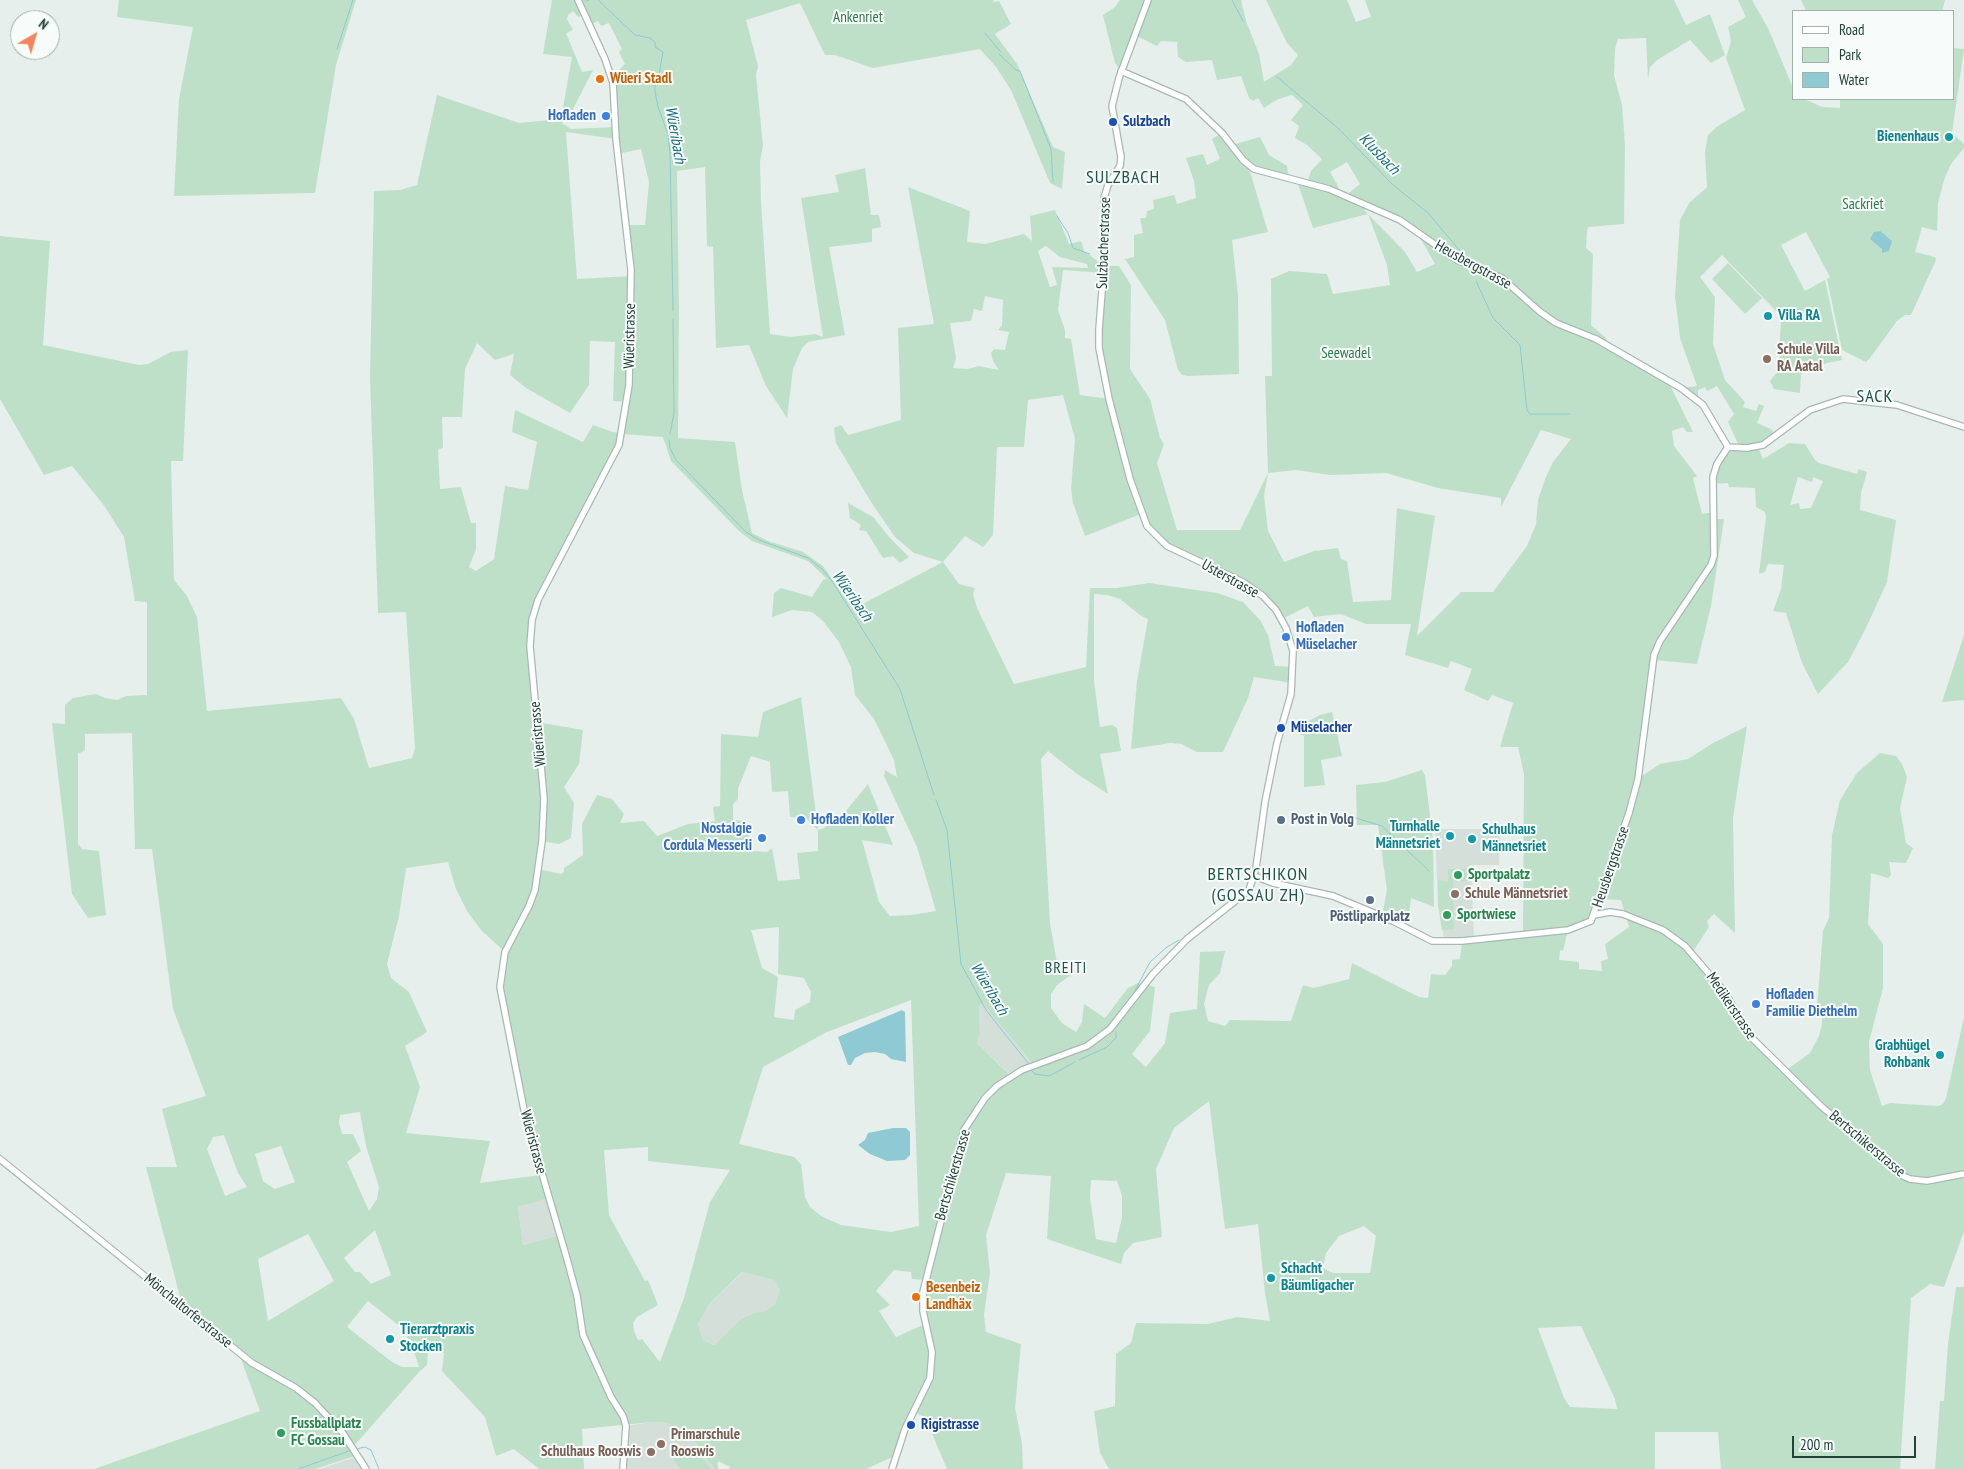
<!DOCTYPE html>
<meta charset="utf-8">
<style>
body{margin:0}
#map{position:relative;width:1964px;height:1469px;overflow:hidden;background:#e6efeb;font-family:"PT Sans Narrow",sans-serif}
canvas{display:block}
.legend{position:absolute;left:1792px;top:10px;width:162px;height:90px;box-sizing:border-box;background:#f7fbf9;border:1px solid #a3b1ad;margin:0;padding:6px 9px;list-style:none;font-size:15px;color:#24423a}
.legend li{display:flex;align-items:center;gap:10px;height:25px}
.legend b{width:25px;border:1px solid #a3b1ad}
.north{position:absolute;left:10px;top:10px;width:50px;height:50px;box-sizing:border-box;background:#f7fbf9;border:1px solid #a3b1ad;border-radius:50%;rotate:38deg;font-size:14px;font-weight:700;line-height:20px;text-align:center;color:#24423a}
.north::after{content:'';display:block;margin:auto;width:18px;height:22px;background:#f4845f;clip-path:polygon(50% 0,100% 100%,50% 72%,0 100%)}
.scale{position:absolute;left:1792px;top:1436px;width:124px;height:22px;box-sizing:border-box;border:2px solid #24423a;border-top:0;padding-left:6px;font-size:15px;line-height:18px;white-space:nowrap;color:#24423a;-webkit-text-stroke:4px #f7fbf9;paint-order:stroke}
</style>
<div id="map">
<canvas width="1964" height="1469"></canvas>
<ul class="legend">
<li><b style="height:6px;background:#fff"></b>Road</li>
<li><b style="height:14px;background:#bfe0c8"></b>Park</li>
<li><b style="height:14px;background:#8ec9d4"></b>Water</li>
</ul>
<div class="north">N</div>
<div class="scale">200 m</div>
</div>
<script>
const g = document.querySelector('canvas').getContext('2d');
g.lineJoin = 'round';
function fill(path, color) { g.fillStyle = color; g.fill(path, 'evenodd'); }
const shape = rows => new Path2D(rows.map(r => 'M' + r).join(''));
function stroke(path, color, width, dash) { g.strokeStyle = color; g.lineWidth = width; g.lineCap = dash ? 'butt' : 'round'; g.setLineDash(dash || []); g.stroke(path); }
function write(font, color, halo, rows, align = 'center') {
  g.font = font + ' "PT Sans Narrow",sans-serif'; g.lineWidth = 4; g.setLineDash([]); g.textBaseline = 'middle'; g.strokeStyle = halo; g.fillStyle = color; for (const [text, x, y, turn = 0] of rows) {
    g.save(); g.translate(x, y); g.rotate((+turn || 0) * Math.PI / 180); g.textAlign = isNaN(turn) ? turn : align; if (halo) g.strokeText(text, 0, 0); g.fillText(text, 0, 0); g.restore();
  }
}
fill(shape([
 [1435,829,1500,829,1499,865,1471,865,1474,938,1444,938,1438,905],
 [985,1004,991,1014,1034,1065,1012,1076,977,1043,980,1034,979,1006],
 [548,1197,559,1235,523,1245,518,1207],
 [743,1272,774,1280,780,1290,775,1304,765,1311,754,1313,741,1319,714,1345,703,1340,698,1324,711,1302],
 [652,1422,667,1423,695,1442,714,1469,623,1469,626,1426],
 [355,1457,362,1469,320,1469]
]), '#d4dfda');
fill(shape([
 [119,0,356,0,336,65,315,193,174,196,179,99,193,27,117,17],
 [552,0,993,0,994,2,999,1,1011,24,995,34,1017,64,1053,147,1065,152,1062,189,1050,183,1011,90,996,67,980,49,873,68,835,55,825,55,800,3,746,20,758,66,756,75,763,146,760,161,761,202,770,334,791,337,815,334,823,337,801,198,839,192,835,175,865,168,871,215,879,215,881,227,872,229,872,242,829,247,845,335,808,342,802,348,793,369,787,418,766,386,749,345,716,348,713,247,707,246,705,167,677,171,679,309,678,438,735,442,742,490,752,533,768,541,803,552,823,566,853,609,943,562,914,553,895,537,871,502,836,443,834,428,841,425,848,435,901,420,898,328,934,324,908,187,970,211,967,242,985,244,1024,234,1032,241,1030,216,1055,210,1069,244,1081,241,1084,251,1104,266,1119,266,1131,285,1130,369,1150,399,1160,438,1164,444,1157,463,1177,530,1240,530,1268,473,1265,376,1272,376,1271,279,1289,271,1327,274,1333,294,1390,285,1387,265,1368,214,1313,228,1297,181,1307,183,1311,171,1322,159,1307,145,1295,138,1299,126,1291,120,1303,105,1292,95,1278,99,1264,108,1258,98,1253,101,1249,98,1241,76,1217,80,1212,60,1186,62,1178,57,1177,42,1161,41,1157,46,1135,35,1121,71,1115,63,1103,15,1115,7,1120,0,1241,0,1246,21,1259,54,1264,82,1291,65,1298,55,1287,43,1266,0,1347,0,1356,22,1371,17,1365,0,1674,0,1686,25,1710,14,1725,55,1711,63,1690,40,1657,60,1650,67,1648,80,1646,38,1618,39,1615,49,1614,75,1622,105,1625,145,1624,224,1588,227,1587,233,1586,248,1593,254,1591,325,1606,338,1607,345,1668,381,1693,432,1687,432,1683,427,1672,431,1674,446,1697,476,1693,478,1702,514,1714,512,1715,519,1724,519,1711,606,1697,664,1653,660,1639,778,1660,764,1688,759,1713,743,1747,726,1733,818,1735,933,1714,914,1707,921,1709,927,1692,953,1713,977,1739,1020,1785,1071,1810,1053,1819,1036,1822,1024,1822,1017,1817,1008,1823,931,1829,918,1832,835,1840,800,1857,773,1880,753,1896,756,1902,764,1907,777,1900,808,1906,843,1913,848,1906,863,1889,862,1891,875,1888,878,1871,873,1868,924,1883,944,1883,988,1869,1042,1870,1070,1882,1106,1890,1103,1938,1106,1943,1104,1946,1098,1964,1017,1964,1231,1944,1287,1930,1284,1911,1298,1900,1469,1721,1469,1718,1432,1655,1432,1655,1469,1109,1469,1100,1453,1094,1411,1115,1406,1116,1354,1131,1343,1136,1323,1208,1324,1237,1317,1270,1321,1265,1293,1258,1224,1225,1229,1209,1101,1174,1128,1156,1169,1162,1237,1133,1243,1124,1253,1121,1264,1047,1239,1051,1176,1006,1173,986,1235,990,1273,984,1315,986,1332,1021,1344,1015,1408,1022,1444,1023,1469,947,1469,930,1429,930,1422,927,1418,914,1412,897,1455,866,1469,729,1469,730,1467,718,1461,718,1469,714,1469,695,1442,667,1423,652,1422,582,1429,584,1469,539,1469,514,1449,496,1456,485,1417,442,1371,444,1353,428,1352,427,1365,420,1371,353,1447,358,1455,315,1469,94,1469,260,1411,241,1359,243,1357,183,1308,146,1167,177,1167,162,1109,206,1096,173,1009,152,849,135,849,132,733,85,734,85,750,78,754,78,844,82,849,99,851,106,915,88,918,72,894,52,723,65,724,65,705,73,698,96,694,105,698,117,700,126,696,147,695,147,602,135,601,124,537,103,504,72,466,44,475,0,399,0,236,50,241,43,345,139,365,148,364,171,352,188,350,183,461,171,461,174,580,187,596,197,617,207,711,341,698,354,719,369,768,412,758,415,748,406,612,378,613,370,377,374,191,400,190,417,185,437,95,519,123,561,119,572,57,543,54],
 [573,11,578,17,585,15,590,25,598,21,601,26,609,23,622,49,619,52,625,64,617,72,619,81,613,83,616,127,571,129,562,123,573,109,593,70,582,72,566,33,573,30,567,19,568,15],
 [566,132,616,139,617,154,641,149,649,182,645,225,626,225,631,276,577,279],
 [1347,162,1360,184,1345,196,1339,193,1338,186,1330,172],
 [1362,203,1415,229,1435,264,1417,272,1405,252,1365,211],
 [1046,246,1060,257,1087,264,1088,268,1052,267,1057,285,1050,287,1038,251],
 [1063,270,1103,273,1100,352,1109,399,1080,395,1071,339,1065,338,1065,330,1058,310],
 [985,296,1003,300,1002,325,998,330,1009,332,1005,350,994,349,991,353,993,361,999,370,979,366,967,369,953,368,956,358,950,323,971,321,974,309,982,311],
 [590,341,615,342,613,401,628,402,622,433,613,432,593,425,583,442,515,410,512,432,537,442,528,490,505,486,494,559,476,571,469,567,476,549,476,523,471,523,461,487,440,489,438,450,443,448,442,417,462,417,465,369,477,343,495,360,514,354,510,375,526,388,570,413,589,385],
 [1063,395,1075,439,1071,489,1073,503,1085,536,1141,514,1159,540,1243,582,1276,610,1282,619,1308,606,1314,617,1341,614,1366,624,1411,624,1405,655,1448,668,1451,661,1472,669,1464,690,1488,701,1492,695,1513,703,1500,747,1518,747,1524,774,1523,935,1462,941,1460,959,1452,960,1452,966,1445,975,1431,974,1428,998,1419,997,1352,963,1349,979,1313,988,1303,985,1291,1021,1230,1020,1225,1026,1208,1021,1204,1004,1209,985,1220,973,1225,951,1200,952,1197,1009,1170,1013,1165,1043,1146,1067,1132,1054,1150,1031,1155,987,1138,983,1128,988,1105,1018,1084,1004,1082,1022,1076,1032,1062,1023,1051,1008,1051,994,1057,985,1075,972,1059,975,1050,923,1041,759,1048,751,1077,774,1108,794,1100,754,1121,751,1117,728,1112,725,1100,727,1094,681,1094,594,1107,595,1120,599,1140,615,1148,619,1137,681,1131,749,1170,743,1181,744,1197,752,1223,752,1248,698,1254,677,1292,683,1294,667,1275,666,1268,635,1260,620,1243,602,1217,593,1149,583,1117,588,1090,588,1086,667,1014,684,977,608,973,594,975,588,959,584,943,562,965,536,983,547,993,535,997,447,1024,447,1028,400],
 [1541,430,1571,439,1553,462,1545,479,1538,500,1536,524,1527,546,1493,592,1461,592,1417,636,1435,516,1397,508,1391,600,1353,602,1347,561,1341,559,1338,548,1314,551,1284,562,1268,531,1264,496,1268,473,1296,470,1330,475,1386,473,1438,488,1501,498,1501,507],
 [622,434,663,437,671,461,739,531,752,541,808,561,827,579,823,580,812,597,781,588,774,593,772,617,792,610,812,612,823,621,839,642,851,667,855,695,874,719,894,760,897,777,885,770,884,776,917,847,936,911,911,915,890,916,879,902,862,840,893,845,868,784,846,811,824,828,818,830,801,697,763,712,758,737,721,734,720,806,713,807,715,821,688,824,657,836,644,821,620,823,624,814,612,799,597,795,582,824,583,855,564,868,564,872,561,874,539,869,542,841,559,844,571,838,574,803,564,787,579,764,583,730,536,722,532,620,538,600],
 [751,756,770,762,772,792,788,791,790,817,806,818,818,830,818,851,797,853,800,879,778,881,772,848,767,852,752,851,745,821,733,820,733,804,738,799,738,789],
 [448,862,456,889,467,911,481,930,505,952,502,999,540,1175,480,1183,490,1141,406,1133,420,1087,405,1046,427,1032,409,992,391,978,387,964,399,916,406,868],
 [1599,899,1621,900,1629,927,1605,944,1608,959,1601,961,1602,971,1579,969,1579,962,1559,960,1560,950,1563,951,1568,930,1593,919],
 [779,927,778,974,804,978,811,992,810,1002,795,1010,794,1020,774,1017,778,977,762,968,751,930],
 [911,1000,919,1226,891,1232,841,1225,821,1216,810,1207,805,1197,801,1164,794,1157,739,1144,763,1067,827,1032],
 [984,1004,991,1014,1034,1065,1011,1076,977,1043,980,1034,979,1006],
 [360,1112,366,1146,379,1187,377,1199,369,1211,347,1162,361,1151,353,1134,342,1134,339,1122,340,1115],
 [224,1135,238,1173,247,1187,225,1196,207,1149,213,1137],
 [281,1146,295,1182,275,1189,263,1181,255,1154],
 [648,1147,648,1161,730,1170,710,1202,684,1298,660,1362,642,1339,638,1340,634,1331,633,1323,637,1317,658,1305,648,1280,645,1281,609,1215,604,1150],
 [1091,1180,1117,1181,1122,1196,1122,1217,1116,1243,1096,1239,1090,1197],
 [548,1198,559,1235,523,1245,518,1207],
 [1364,1226,1376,1236,1370,1273,1333,1273,1323,1268,1326,1253,1339,1236],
 [375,1230,391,1275,371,1284,360,1272,355,1272,344,1258],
 [308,1234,334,1281,268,1321,258,1259],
 [894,1270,911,1272,912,1279,925,1280,925,1324,896,1337,879,1311,890,1305,876,1291],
 [742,1272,774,1280,780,1290,775,1304,765,1311,754,1313,741,1319,714,1345,703,1340,698,1324,711,1302],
 [368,1301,402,1328,412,1345,419,1367,402,1367,392,1362,347,1327],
 [1581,1326,1615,1399,1617,1409,1570,1407,1564,1398,1538,1328],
 [1738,0,1752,0,1769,30,1793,88,1793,99,1804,99,1822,107,1840,108,1840,99,1953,99,1953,48,1964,49,1952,133,1964,144,1964,148,1951,164,1944,180,1938,203,1937,231,1922,227,1915,252,1935,257,1936,260,1911,315,1905,315,1897,321,1870,358,1866,362,1842,350,1827,279,1830,277,1806,232,1781,245,1805,291,1825,280,1842,360,1827,363,1801,374,1800,393,1774,389,1770,381,1781,367,1779,352,1781,322,1779,314,1722,255,1700,277,1715,297,1713,344,1725,380,1745,402,1743,407,1756,411,1759,404,1764,406,1757,423,1771,429,1776,436,1758,447,1763,459,1789,443,1805,444,1815,460,1819,463,1857,474,1859,469,1867,472,1861,493,1860,510,1896,520,1887,582,1866,628,1848,662,1818,694,1802,663,1786,613,1773,611,1781,589,1784,565,1768,564,1765,572,1759,574,1766,517,1765,512,1756,507,1755,488,1729,487,1728,483,1712,484,1725,451,1740,448,1728,422,1734,414,1717,386,1707,391,1705,387,1698,390,1698,400,1681,388,1697,386,1680,338,1675,296,1680,220,1689,203,1707,187,1705,152,1708,135,1718,126,1745,110,1726,58,1731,41,1728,27,1746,17],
 [1798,477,1812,482,1813,477,1823,481,1811,508,1800,509,1799,503,1790,505],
 [1801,0,1945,0,1942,11,1806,11],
 [1222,133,1232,145,1260,137,1269,155,1287,166,1289,179,1248,165,1268,232,1232,240,1238,295,1239,374,1188,376,1182,375,1178,370,1165,320,1125,259,1134,257,1134,235,1143,233,1140,218,1146,218,1147,211,1154,209,1153,200,1174,195,1177,204,1196,198,1194,181,1186,158,1203,154,1207,165,1220,159,1212,139],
 [1728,263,1762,298,1745,314,1712,279],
 [848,503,873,517,891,539,909,557,900,563,893,556,883,558,866,531,859,530,861,525,850,518],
 [1964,635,1964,700,1942,702],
 [1332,712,1342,756,1321,760,1325,785,1304,787,1304,736,1297,733,1297,727,1320,715],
 [1422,770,1425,775,1433,840,1434,907,1411,898,1408,923,1383,911,1387,890,1378,825,1357,825,1356,785,1385,782],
 [1448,869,1468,869,1468,881,1453,881,1454,929,1442,930,1438,905,1438,880,1448,881],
 [1956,1287,1964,1287,1964,1469,1935,1469,1940,1401,1944,1401,1948,1344],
 [694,1445,703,1459,711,1469,680,1469,673,1459]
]), '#bfe0c8');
fill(shape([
 [1880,231,1892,241,1889,251,1882,253,1882,249,1870,239,1874,232],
 [902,1010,905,1012,906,1062,891,1059,885,1054,875,1052,865,1053,855,1058,851,1065,848,1065,838,1037],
 [893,1128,906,1128,910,1132,910,1155,905,1160,887,1161,870,1154,858,1145,865,1140,868,1133]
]), '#8ec9d4');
stroke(shape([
 [574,0,576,4],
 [598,0,635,35,650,38,655,42,655,47,663,52,659,75,655,79,655,91,658,107,668,134,670,153,673,311],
 [1232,0,1243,21],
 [586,1,589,0],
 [985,33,1000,51],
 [337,49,353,0],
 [999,54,1016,70,1020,71,1051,149,1053,181],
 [1276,76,1339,129,1392,184,1428,213,1461,252],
 [1057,216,1068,233,1073,248,1090,254],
 [1476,281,1493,318,1520,345,1527,410,1530,414,1570,414],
 [670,434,674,413,673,319],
 [669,440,670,448,676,460,746,532,759,540,808,558,822,569,832,581,900,689,934,795],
 [936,800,947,830,961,964,986,1010,1028,1063],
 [1346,815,1382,826,1429,871],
 [1131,998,1150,962,1167,947,1179,940],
 [1079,1060,1107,1047,1116,1038,1116,1031],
 [1032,1071,1035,1074,1049,1076,1075,1062],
 [356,1449,365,1447,371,1450,379,1469],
 [298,1469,352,1450]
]), '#8ec9d4', 1);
const tertiary = shape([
 [578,0,605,59,613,83,616,139,631,270,629,385,619,445,538,600,532,620,530,646,544,799,542,841,535,890,529,906,505,952,500,987,525,1115,567,1259,577,1296,583,1335,611,1397,623,1416,626,1426,623,1469],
 [1121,71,1186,99,1222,133,1243,160,1254,169,1329,189,1400,220,1457,260,1502,278,1539,311,1556,323,1596,339,1681,388,1703,405,1728,447],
 [1728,447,1747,448,1763,445,1810,410,1843,399,1897,405,1964,427],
 [1254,876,1273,883,1333,896,1393,921,1432,941,1462,941,1568,930,1591,921,1629,813,1638,779,1654,655,1660,641,1711,565,1714,556,1713,477,1717,464,1728,447],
 [1594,915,1610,912,1623,914,1663,930,1685,946,1723,990,1753,1039,1821,1106,1901,1175,1910,1179,1927,1181,1964,1174],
 [0,1159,252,1363,296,1388,315,1403,342,1432,366,1469],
 [892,1469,905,1429,930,1378,932,1352,923,1311,923,1292,964,1130,985,1098,997,1086,1022,1070,1087,1046,1110,1029,1153,974,1187,939,1249,890,1256,868,1265,802,1277,743,1291,694,1293,651,1286,628,1276,610,1263,596,1243,582,1167,546,1147,526,1130,479,1109,399,1099,348,1099,329,1104,266,1104,198,1108,185,1120,166,1121,157,1112,106,1119,78,1148,0]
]);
stroke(tertiary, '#a8b8b2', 8);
stroke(tertiary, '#fff', 5.5);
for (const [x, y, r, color] of [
 [600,79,5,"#e8710a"],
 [606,116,5,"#3f7fe0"],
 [1113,122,5,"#1a4fb4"],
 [1949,137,5,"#0f9aa8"],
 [1768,316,5,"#0f9aa8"],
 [1767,359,5,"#8d6e63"],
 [1286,637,5,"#3f7fe0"],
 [1281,728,5,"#1a4fb4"],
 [801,820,5,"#3f7fe0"],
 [1281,820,5,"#5c6f8a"],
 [1450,836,5,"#0f9aa8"],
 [762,838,5,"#3f7fe0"],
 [1472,839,5,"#0f9aa8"],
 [1458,875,5,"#2e9e5b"],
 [1455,894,5,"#8d6e63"],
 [1370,900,5,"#5c6f8a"],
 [1447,915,5,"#2e9e5b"],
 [1756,1004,5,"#3f7fe0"],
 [1940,1055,5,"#0f9aa8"],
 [1271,1278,5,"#0f9aa8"],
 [916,1297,5,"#e8710a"],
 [390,1339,5,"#0f9aa8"],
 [911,1425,5,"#1a4fb4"],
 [281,1433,5,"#2e9e5b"],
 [661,1444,5,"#8d6e63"],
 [651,1452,5,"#8d6e63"]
]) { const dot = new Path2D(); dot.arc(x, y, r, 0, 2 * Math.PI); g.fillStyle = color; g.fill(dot); stroke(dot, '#f7fbf9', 2); }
write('15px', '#2d7a4b', '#f7fbf9', [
 ["Ankenriet",858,18],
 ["Sackriet",1863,205],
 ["Seewadel",1346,354]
]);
write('bold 15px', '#c56008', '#f7fbf9', [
 ["Wüeri Stadl",610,79],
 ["Besenbeiz",926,1288],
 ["Landhäx",926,1305]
], 'left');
write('bold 15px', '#366cbe', '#f7fbf9', [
 ["Hofladen",596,116,"right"],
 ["Hofladen",1296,628],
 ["Müselacher",1296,645],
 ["Hofladen Koller",811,820],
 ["Nostalgie",752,829,"right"],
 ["Cordula Messerli",752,846,"right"],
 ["Hofladen",1766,995],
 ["Familie Diethelm",1766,1012]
], 'left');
write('bold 15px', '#164399', '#f7fbf9', [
 ["Sulzbach",1123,122],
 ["Müselacher",1291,728],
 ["Rigistrasse",921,1425]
], 'left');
write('bold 15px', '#0d838f', '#f7fbf9', [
 ["Bienenhaus",1939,137,"right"],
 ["Villa RA",1778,316],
 ["Turnhalle",1440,827,"right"],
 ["Männetsriet",1440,844,"right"],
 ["Schulhaus",1482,830],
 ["Männetsriet",1482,847],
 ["Grabhügel",1930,1046,"right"],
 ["Rohbank",1930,1063,"right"],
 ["Schacht",1281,1269],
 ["Bäumligacher",1281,1286],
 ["Tierarztpraxis",400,1330],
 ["Stocken",400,1347]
], 'left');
write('15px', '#24423a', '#f7fbf9', [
 ["Sulzbacherstrasse",1104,243,-88],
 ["Heusbergstrasse",1473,265,29],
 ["Wüeristrasse",630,336,-89],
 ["Usterstrasse",1230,579,29],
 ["Wüeristrasse",538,734,-95],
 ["Heusbergstrasse",1611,867,-71],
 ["Medikerstrasse",1731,1006,56],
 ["Wüeristrasse",533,1142,75],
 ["Bertschikerstrasse",1867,1144,40],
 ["Bertschikerstrasse",953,1175,-74],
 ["Mönchaltorferstrasse",188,1311,39]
]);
write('bold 15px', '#785e54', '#f7fbf9', [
 ["Schule Villa",1777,350],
 ["RA Aatal",1777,367],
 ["Schule Männetsriet",1465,894],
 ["Primarschule",671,1435],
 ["Rooswis",671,1452],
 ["Schulhaus Rooswis",641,1452,"right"]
], 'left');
write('bold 15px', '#4e5e75', '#f7fbf9', [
 ["Post in Volg",1291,820],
 ["Pöstliparkplatz",1370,917,"center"]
], 'left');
write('bold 15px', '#27864d', '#f7fbf9', [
 ["Sportpalatz",1468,875],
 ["Sportwiese",1457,915],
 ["Fussballplatz",291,1424],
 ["FC Gossau",291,1441]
], 'left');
write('italic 16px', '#1c6f80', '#f7fbf9', [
 ["Wüeribach",675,135,80],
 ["Klusbach",1379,154,46],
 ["Wüeribach",852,596,55],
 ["Wüeribach",989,989,59]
]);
g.letterSpacing = '1px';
write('16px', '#1f5548', '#f7fbf9', [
 ["BREITI",1066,968]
]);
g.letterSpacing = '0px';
g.letterSpacing = '1px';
write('18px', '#1f5548', '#f7fbf9', [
 ["SULZBACH",1123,178],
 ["SACK",1875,397],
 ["BERTSCHIKON",1258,875],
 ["(GOSSAU ZH)",1258,896]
]);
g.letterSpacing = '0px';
</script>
